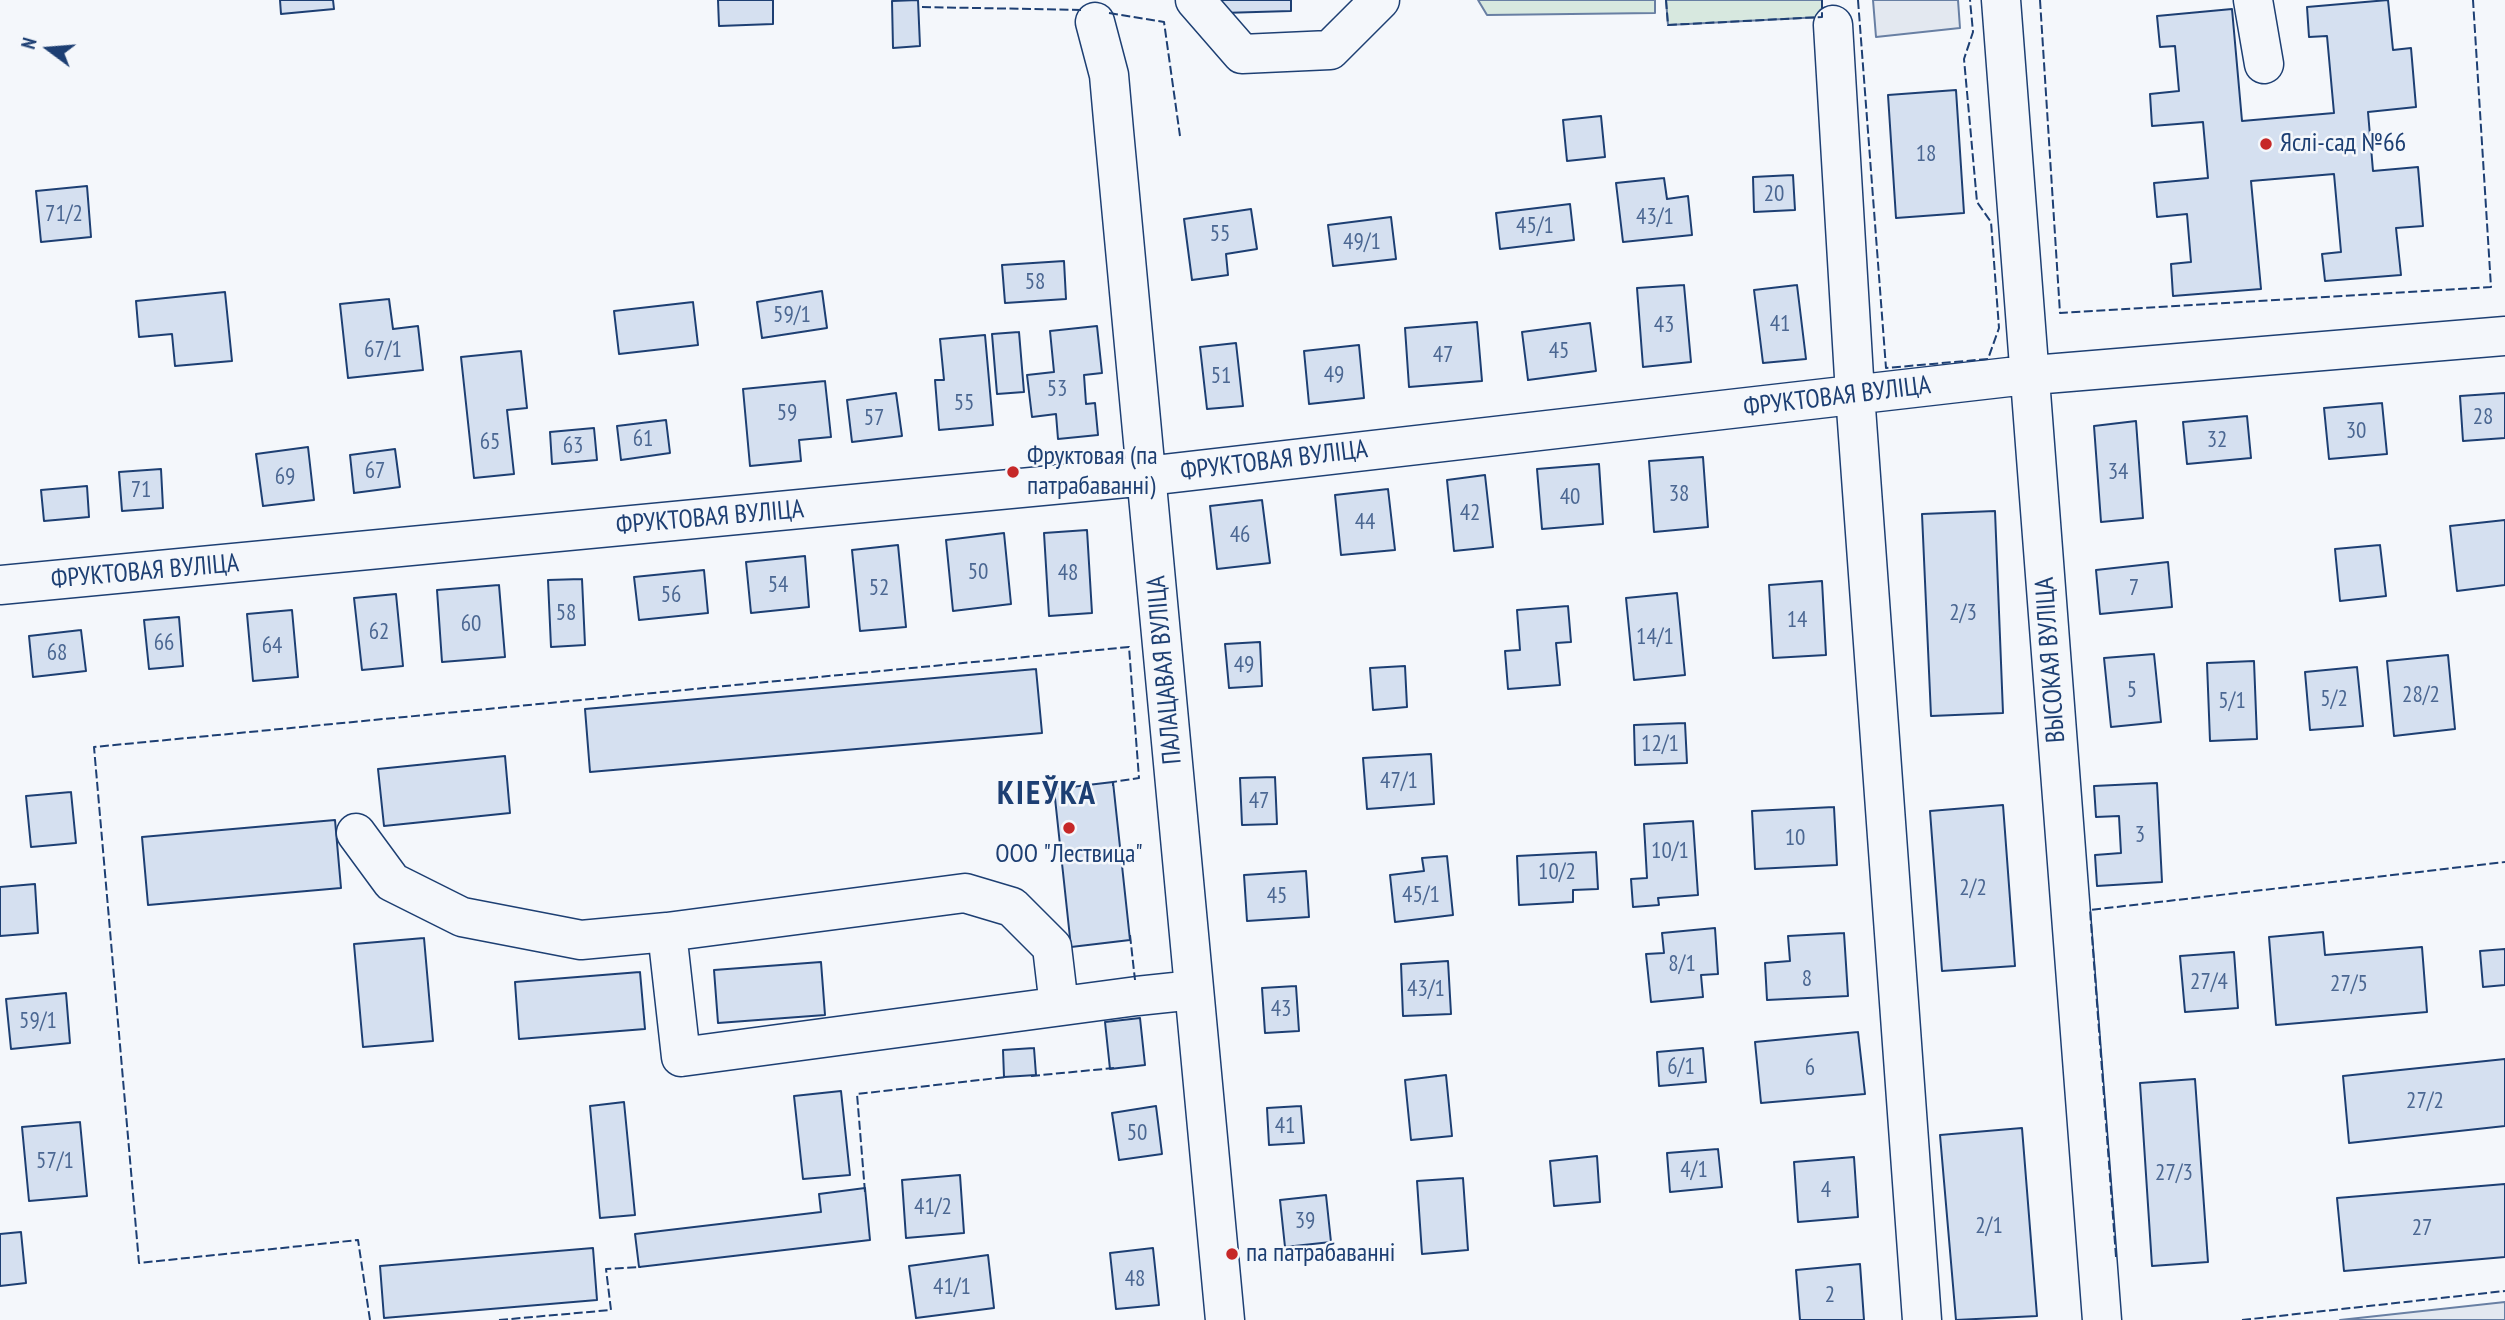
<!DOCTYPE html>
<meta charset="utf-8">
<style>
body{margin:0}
#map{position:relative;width:2505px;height:1320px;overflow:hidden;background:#f4f7fb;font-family:"PT Sans Narrow",sans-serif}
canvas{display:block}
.north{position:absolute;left:14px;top:14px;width:70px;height:70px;-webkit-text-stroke:5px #f4f7fb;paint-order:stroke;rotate:286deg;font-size:19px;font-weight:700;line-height:28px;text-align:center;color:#1d3f73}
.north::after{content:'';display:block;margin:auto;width:24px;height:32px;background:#1d3f73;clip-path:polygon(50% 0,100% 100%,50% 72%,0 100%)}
</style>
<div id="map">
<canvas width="2505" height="1320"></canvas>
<div class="north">N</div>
</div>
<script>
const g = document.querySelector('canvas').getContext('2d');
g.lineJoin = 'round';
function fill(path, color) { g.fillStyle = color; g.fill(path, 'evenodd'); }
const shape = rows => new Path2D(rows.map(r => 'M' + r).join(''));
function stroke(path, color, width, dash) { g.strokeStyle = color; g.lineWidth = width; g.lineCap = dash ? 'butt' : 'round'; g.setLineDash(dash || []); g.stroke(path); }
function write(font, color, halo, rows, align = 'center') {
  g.font = font + ' "PT Sans Narrow",sans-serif'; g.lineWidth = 5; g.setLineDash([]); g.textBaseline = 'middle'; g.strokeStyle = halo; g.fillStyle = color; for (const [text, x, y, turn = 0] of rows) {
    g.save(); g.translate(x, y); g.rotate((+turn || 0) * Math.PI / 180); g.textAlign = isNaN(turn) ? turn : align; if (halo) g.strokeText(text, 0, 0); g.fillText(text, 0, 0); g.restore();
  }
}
const green = shape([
 [1478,0,1655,0,1655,13,1487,15,1478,0],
 [1666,0,1822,0,1822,17,1668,25,1666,0]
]);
fill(green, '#d7e8df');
stroke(green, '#687fa3', 2);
const parking = shape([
 [1873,0,1958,0,1960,28,1876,37,1873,0],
 [2505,1302,2505,1320,2340,1320,2505,1302]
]);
fill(parking, '#e3e8f0');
stroke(parking, '#687fa3', 2);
const building = shape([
 [280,0,333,0,334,9,281,14,280,0],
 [718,0,773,0,773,24,719,26,718,0],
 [918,0,920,46,893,48,892,1,918,0],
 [1222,0,1291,0,1291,11,1222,13,1222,0],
 [2388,0,2393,50,2411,48,2416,107,2368,112,2373,171,2418,167,2423,226,2396,228,2401,275,2325,281,2322,254,2341,252,2334,174,2251,181,2261,289,2173,296,2171,264,2191,262,2187,214,2157,217,2154,183,2208,178,2203,122,2152,126,2150,94,2179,91,2175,46,2160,47,2157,16,2232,9,2242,121,2334,113,2327,36,2309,37,2307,7,2388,0],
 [1956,90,1964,213,1896,218,1888,95,1956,90],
 [1601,116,1605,157,1567,161,1563,120,1601,116],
 [1793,175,1795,210,1754,212,1753,177,1793,175],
 [1664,178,1667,199,1688,196,1692,235,1623,242,1616,183,1664,178],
 [87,186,91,237,41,242,36,191,87,186],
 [1570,204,1574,240,1500,249,1496,213,1570,204],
 [1251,209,1257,249,1226,254,1228,275,1192,280,1184,219,1251,209],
 [1391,217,1396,259,1333,266,1328,225,1391,217],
 [1064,261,1066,299,1005,303,1002,265,1064,261],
 [1684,285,1691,362,1643,367,1637,288,1684,285],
 [1797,285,1806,359,1763,363,1754,290,1797,285],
 [822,291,827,328,762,338,757,302,822,291],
 [225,292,232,361,175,366,172,334,139,337,136,301,225,292],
 [389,299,393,329,418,326,423,370,348,378,340,304,389,299],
 [693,302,698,345,619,354,614,311,693,302],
 [1477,322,1482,381,1409,387,1405,328,1477,322],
 [1590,323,1596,371,1528,380,1522,332,1590,323],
 [1097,326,1102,373,1084,375,1086,404,1095,403,1098,435,1058,439,1056,414,1032,417,1027,375,1054,372,1050,331,1097,326],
 [1019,332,1024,392,997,394,992,334,1019,332],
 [985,335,993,425,939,430,935,380,944,380,940,339,985,335],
 [1236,343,1243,406,1207,409,1200,347,1236,343],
 [1359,345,1364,398,1309,404,1304,351,1359,345],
 [521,351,527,408,507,410,514,474,474,478,461,357,521,351],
 [825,381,831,437,799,440,801,461,750,466,743,389,825,381],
 [896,393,902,436,852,442,847,400,896,393],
 [2505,393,2505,438,2463,441,2460,396,2505,393],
 [2382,403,2387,454,2329,459,2324,408,2382,403],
 [2247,416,2251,458,2187,464,2183,422,2247,416],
 [666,420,670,453,621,460,617,426,666,420],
 [2136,421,2143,518,2101,522,2094,426,2136,421],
 [594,428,597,460,552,464,550,432,594,428],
 [308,447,314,500,263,506,256,454,308,447],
 [395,449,400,487,354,493,350,455,395,449],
 [1703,457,1708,527,1654,532,1649,461,1703,457],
 [1599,464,1603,524,1542,529,1537,469,1599,464],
 [161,469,163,508,122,511,119,472,161,469],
 [1485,475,1493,547,1454,551,1447,480,1485,475],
 [87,486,89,517,44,521,41,490,87,486],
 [1388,489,1395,550,1341,555,1335,495,1388,489],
 [1262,500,1270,563,1217,569,1210,506,1262,500],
 [1995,511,2003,713,1931,716,1922,514,1995,511],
 [2505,520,2505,585,2457,591,2450,526,2505,520],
 [1087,530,1092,613,1049,616,1044,533,1087,530],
 [1004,533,1011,604,953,611,946,540,1004,533],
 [898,545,906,627,860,631,852,550,898,545],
 [2380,545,2386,596,2340,601,2335,549,2380,545],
 [805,556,809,607,751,613,746,562,805,556],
 [2168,562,2172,607,2100,614,2096,570,2168,562],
 [704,570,708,613,639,620,634,577,704,570],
 [582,579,585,645,551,647,548,580,582,579],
 [1822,581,1826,655,1773,658,1769,585,1822,581],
 [499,585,505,657,442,662,437,590,499,585],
 [1677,593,1685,675,1634,680,1626,598,1677,593],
 [396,594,403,666,362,670,354,598,396,594],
 [1568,606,1571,642,1556,643,1560,685,1508,689,1505,651,1520,650,1517,610,1568,606],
 [292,610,298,677,253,681,247,614,292,610],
 [179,617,183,666,149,669,144,620,179,617],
 [81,630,86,671,33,677,29,636,81,630],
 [1260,642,1262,686,1229,688,1225,644,1260,642],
 [2154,654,2161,722,2111,727,2104,658,2154,654],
 [2448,655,2455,729,2394,736,2387,661,2448,655],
 [2254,661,2257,739,2210,741,2207,663,2254,661],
 [1405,666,1407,707,1373,710,1370,668,1405,666],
 [2357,667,2363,726,2310,730,2305,672,2357,667],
 [1036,669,1042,733,590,772,585,709,1036,669],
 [1685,723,1687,763,1635,765,1634,725,1685,723],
 [1431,754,1434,804,1367,809,1363,758,1431,754],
 [505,756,510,813,384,826,378,769,505,756],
 [1275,777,1277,824,1242,825,1240,778,1275,777],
 [1113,782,1130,940,1071,947,1054,789,1113,782],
 [2157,783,2162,882,2097,886,2095,855,2121,853,2119,816,2096,817,2094,786,2157,783],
 [71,792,76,843,31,847,26,796,71,792],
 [2003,805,2015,966,1942,971,1930,811,2003,805],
 [1834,807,1837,865,1755,869,1752,811,1834,807],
 [335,820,341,888,148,905,142,837,335,820],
 [1693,821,1698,895,1658,898,1659,905,1633,907,1631,879,1647,878,1644,824,1693,821],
 [1596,852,1598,889,1573,890,1573,902,1519,905,1517,856,1596,852],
 [1447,856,1453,915,1395,922,1390,875,1424,871,1422,858,1447,856],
 [1306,871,1309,917,1247,921,1244,875,1306,871],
 [35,884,38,933,0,936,0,887,35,884],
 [1715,928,1718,974,1701,975,1703,997,1651,1002,1646,954,1664,953,1662,933,1715,928],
 [2323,932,2325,955,2422,947,2427,1012,2276,1025,2269,937,2323,932],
 [1844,933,1848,996,1767,1000,1765,963,1790,961,1788,936,1844,933],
 [424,938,433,1041,363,1047,354,944,424,938],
 [2505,949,2505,985,2483,987,2480,951,2505,949],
 [2234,952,2238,1008,2185,1012,2180,956,2234,952],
 [1448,961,1451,1014,1403,1016,1401,964,1448,961],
 [821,962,825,1015,718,1023,714,970,821,962],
 [640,972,645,1029,519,1039,515,982,640,972],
 [1296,986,1299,1031,1265,1033,1262,988,1296,986],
 [66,993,70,1043,11,1049,6,999,66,993],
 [1140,1018,1145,1065,1110,1069,1105,1022,1140,1018],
 [1858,1032,1865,1094,1761,1103,1755,1042,1858,1032],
 [1034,1048,1036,1075,1004,1077,1003,1050,1034,1048],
 [1703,1048,1706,1082,1659,1086,1657,1052,1703,1048],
 [2505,1059,2505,1126,2349,1143,2343,1076,2505,1059],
 [1446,1075,1452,1136,1411,1140,1405,1080,1446,1075],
 [2195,1079,2208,1262,2152,1266,2140,1083,2195,1079],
 [841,1091,850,1175,803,1179,794,1096,841,1091],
 [624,1102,635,1215,600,1218,590,1106,624,1102],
 [1156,1106,1162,1154,1119,1160,1112,1113,1156,1106],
 [1301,1106,1304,1143,1269,1145,1267,1108,1301,1106],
 [80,1122,87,1196,29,1201,22,1127,80,1122],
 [2022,1128,2037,1316,1956,1320,1940,1135,2022,1128],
 [1718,1149,1722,1187,1670,1192,1667,1153,1718,1149],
 [1597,1156,1600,1202,1554,1206,1550,1161,1597,1156],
 [1854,1157,1858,1217,1798,1222,1794,1162,1854,1157],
 [960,1175,964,1233,906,1238,902,1180,960,1175],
 [1463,1178,1468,1250,1422,1254,1417,1181,1463,1178],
 [2505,1184,2505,1257,2344,1271,2337,1198,2505,1184],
 [865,1188,870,1240,639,1267,635,1234,821,1212,819,1194,865,1188],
 [1326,1195,1331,1242,1285,1247,1280,1200,1326,1195],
 [21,1232,26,1283,0,1286,0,1234,21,1232],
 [593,1248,597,1300,384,1318,380,1266,593,1248],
 [1153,1248,1159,1305,1116,1309,1110,1253,1153,1248],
 [988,1255,994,1308,916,1318,909,1266,988,1255],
 [1860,1264,1864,1320,1800,1320,1796,1270,1860,1264]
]);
fill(building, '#d5e0f0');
stroke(building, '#1d3f73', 2);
const minor = shape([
 [1195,0,1242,54,1330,50,1380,0],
 [2001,0,2102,1320],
 [2253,0,2264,64],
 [1095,22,1109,75,1114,131,1225,1320],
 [1833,25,1855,394,1922,1320],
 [0,585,1147,476,2009,377,2505,336],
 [356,833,392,882,462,917,581,940,667,932,681,1057,1137,996,1194,990],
 [667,932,965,893,1012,907,1052,947,1059,1006]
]);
stroke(minor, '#1d3f73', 41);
stroke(minor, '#f4f7fb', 38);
stroke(shape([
 [1666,0,1668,25,1822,17,1822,0],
 [1858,0,1886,368,1988,359,1999,328,1991,222,1977,202,1964,59,1973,32,1970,0],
 [2040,0,2060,313,2491,287,2473,0],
 [922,7,1084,10],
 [1109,13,1164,22,1180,136],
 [1130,935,1135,980],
 [1031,1076,1114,1068],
 [865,1192,857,1094,1006,1077],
 [2116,1257,2090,910,2505,862],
 [370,1320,358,1240,139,1263,94,747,1129,647,1139,778,1113,782,1113,786],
 [499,1320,611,1310,606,1269,641,1267],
 [2242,1320,2505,1291]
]), '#1d3f73', 2, [9, 3.5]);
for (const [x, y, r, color] of [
 [2266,144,7,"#c62828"],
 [1013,472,7,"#c62828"],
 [1069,828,7,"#c62828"],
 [1232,1254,7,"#c62828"]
]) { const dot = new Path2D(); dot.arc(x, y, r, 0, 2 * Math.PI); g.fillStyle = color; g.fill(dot); stroke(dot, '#f4f7fb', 2.5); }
write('23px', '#4b6792', null, [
 ["18",1926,154],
 ["20",1774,194],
 ["71/2",64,214],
 ["43/1",1655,217],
 ["45/1",1535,226],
 ["55",1220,234],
 ["49/1",1362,242],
 ["58",1035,282],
 ["59/1",792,315],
 ["41",1780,324],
 ["43",1664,325],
 ["67/1",383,350],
 ["45",1559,351],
 ["47",1443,355],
 ["49",1334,375],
 ["51",1221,376],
 ["53",1057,389],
 ["55",964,403],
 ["59",787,413],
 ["28",2483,417],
 ["57",874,418],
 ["30",2356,431],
 ["61",643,439],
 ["32",2217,440],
 ["65",490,442],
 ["63",573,446],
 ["67",375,471],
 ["34",2118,472],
 ["69",285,477],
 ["71",141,490],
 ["38",1679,494],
 ["40",1570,497],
 ["42",1470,513],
 ["44",1365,522],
 ["46",1240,535],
 ["50",978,572],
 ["48",1068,573],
 ["54",778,585],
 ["52",879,588],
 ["7",2134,588],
 ["56",671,595],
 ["58",566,613],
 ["2/3",1963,613],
 ["14",1797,620],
 ["60",471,624],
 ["62",379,632],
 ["14/1",1655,637],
 ["66",164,643],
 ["64",272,646],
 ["68",57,653],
 ["49",1244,665],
 ["5",2132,690],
 ["28/2",2421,695],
 ["5/2",2334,699],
 ["5/1",2232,701],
 ["12/1",1660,744],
 ["47/1",1399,781],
 ["47",1259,801],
 ["3",2140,835],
 ["10",1795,838],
 ["10/1",1670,851],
 ["10/2",1557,872],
 ["2/2",1973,888],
 ["45/1",1421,895],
 ["45",1277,896],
 ["8/1",1682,964],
 ["8",1807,979],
 ["27/4",2209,982],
 ["27/5",2349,984],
 ["43/1",1426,989],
 ["43",1281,1009],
 ["59/1",38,1021],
 ["6/1",1681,1067],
 ["6",1810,1068],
 ["27/2",2425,1101],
 ["41",1285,1126],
 ["50",1137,1133],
 ["57/1",55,1161],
 ["4/1",1694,1170],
 ["27/3",2174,1173],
 ["4",1826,1190],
 ["41/2",933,1207],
 ["39",1305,1221],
 ["2/1",1989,1226],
 ["27",2422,1228],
 ["48",1135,1279],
 ["41/1",952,1287],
 ["2",1830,1295]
]);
write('26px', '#1d3f73', '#f4f7fb', [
 ["Яслі-сад №66",2280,144],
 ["Фруктовая (па",1027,457],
 ["патрабаванні)",1027,487],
 ["ООО \"Лествица\"",1069,855,"center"],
 ["па патрабаванні",1246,1254]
], 'left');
write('26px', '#1d3f73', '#f4f7fb', [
 ["ФРУКТОВАЯ ВУЛІЦА",1837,397,-7],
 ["ФРУКТОВАЯ ВУЛІЦА",1274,461,-7],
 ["ФРУКТОВАЯ ВУЛІЦА",710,518,-5],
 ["ФРУКТОВАЯ ВУЛІЦА",145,572,-5],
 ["ВЫСОКАЯ ВУЛІЦА",2051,660,-94],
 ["ПАЛАЦАВАЯ ВУЛІЦА",1165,670,-95]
]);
g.letterSpacing = '2px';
write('bold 33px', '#1d3f73', '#f4f7fb', [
 ["КІЕЎКА",1047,795]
]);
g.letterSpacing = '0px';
</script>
